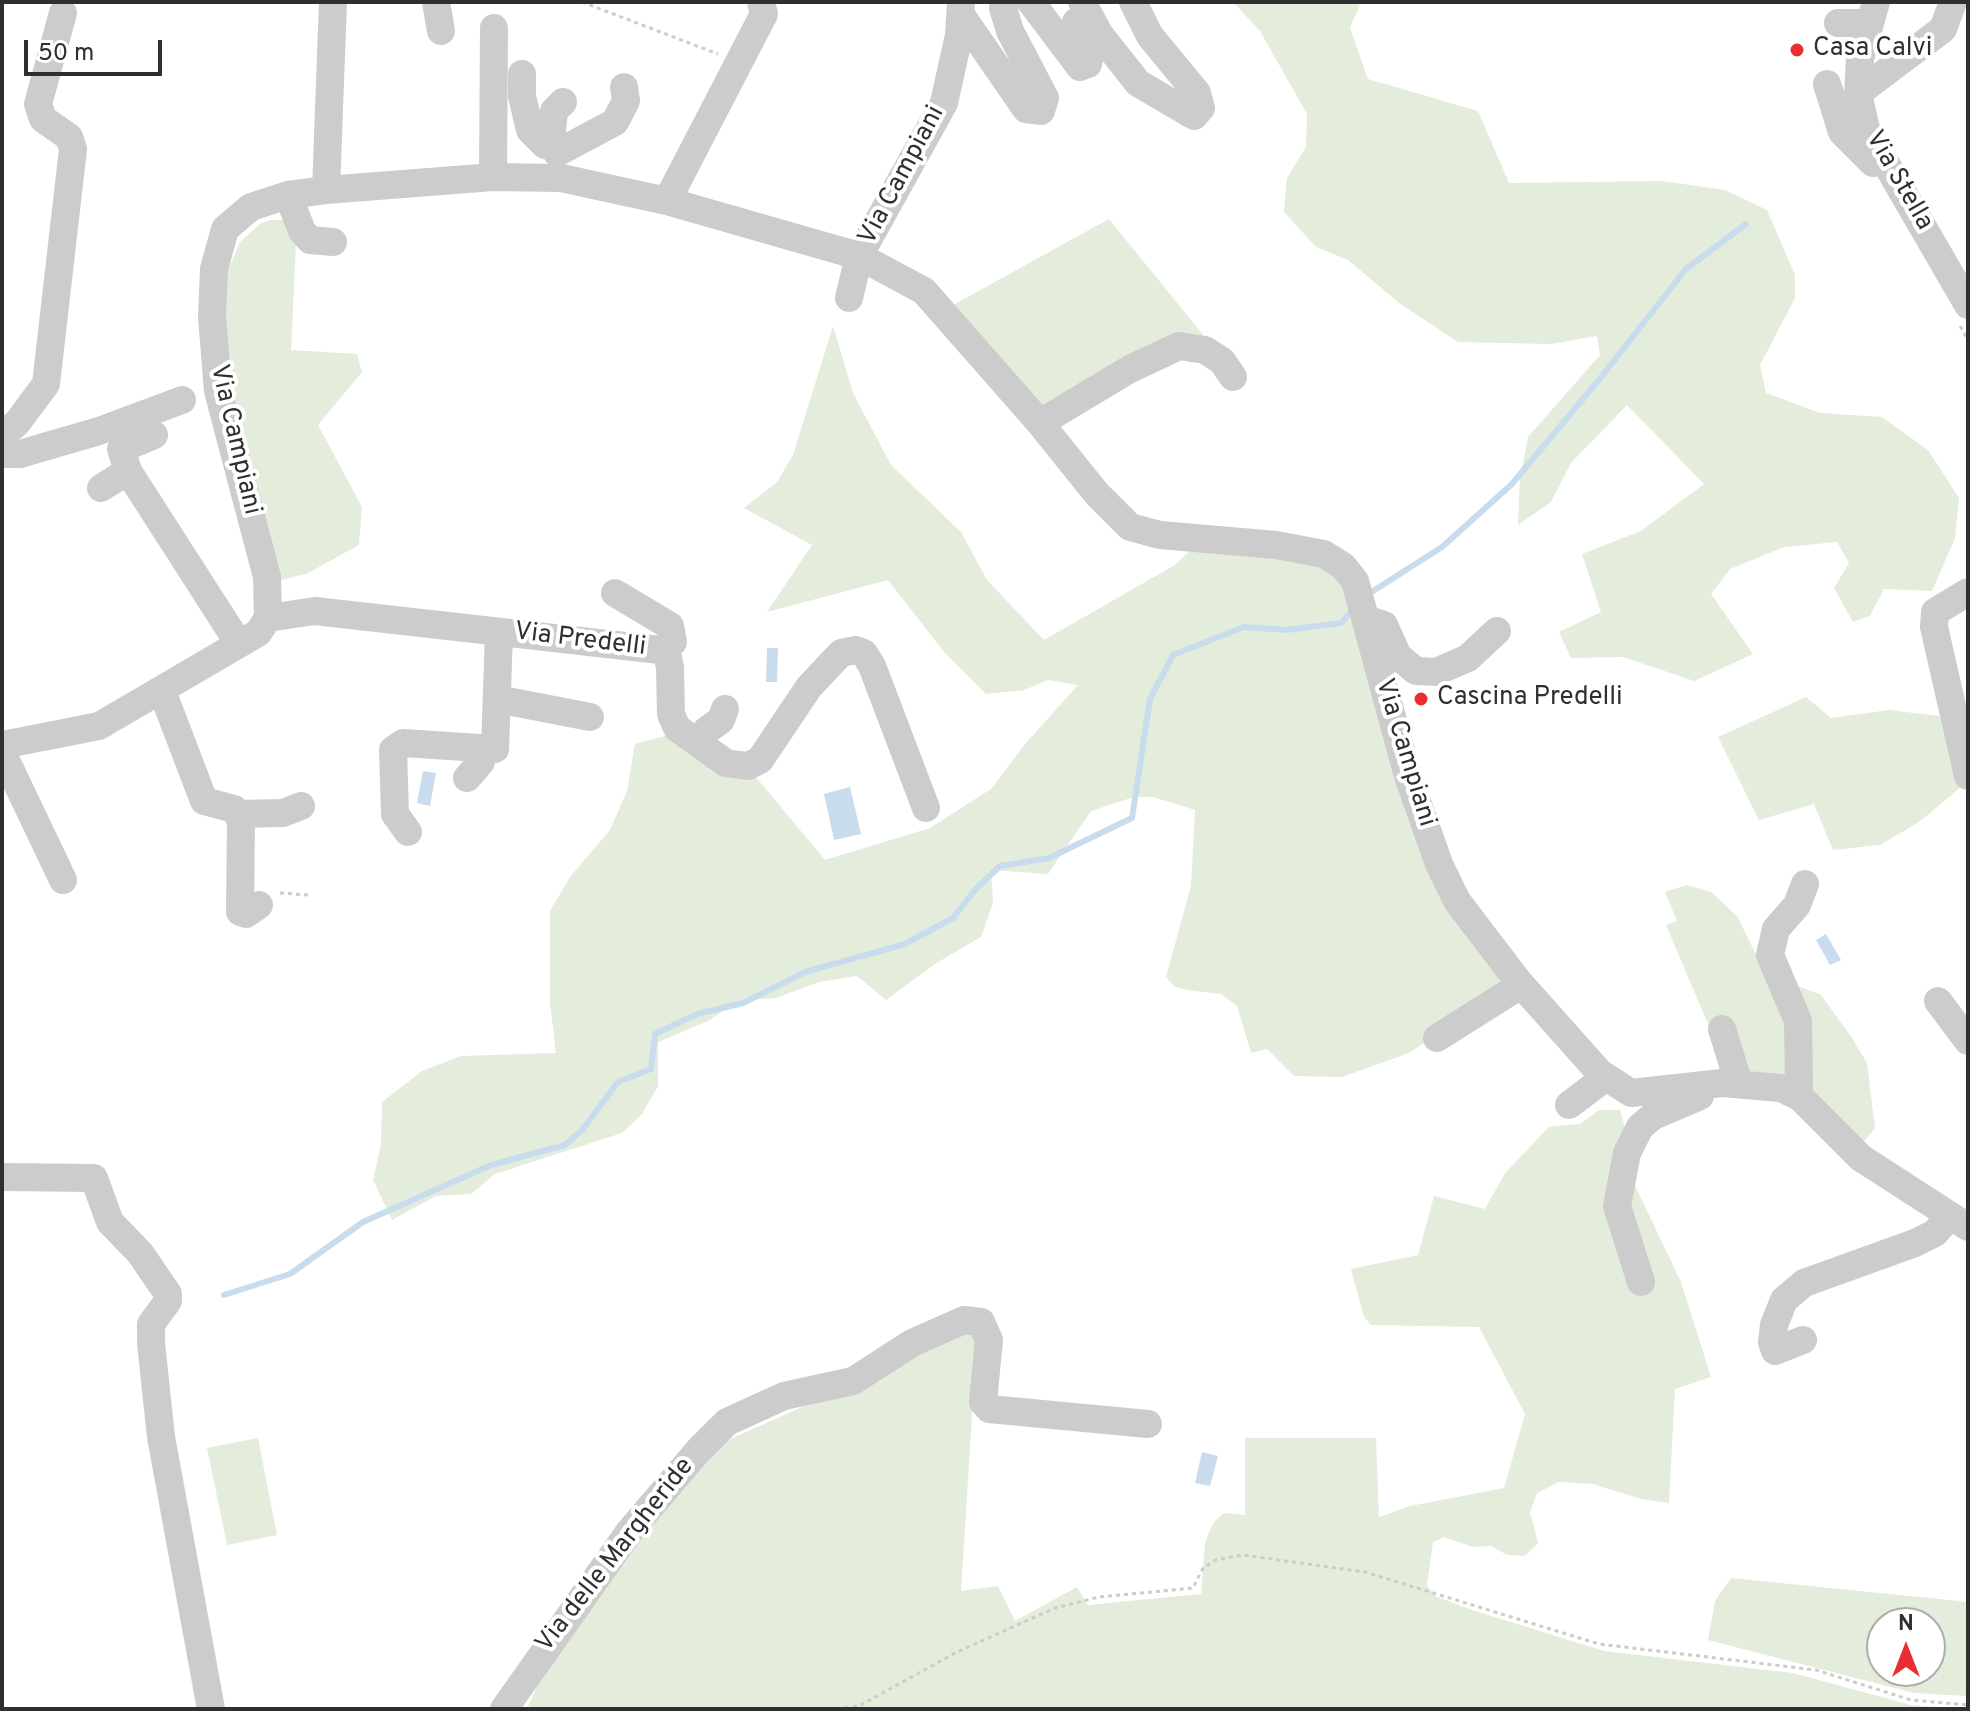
<!DOCTYPE html>
<style>
body{margin:0}
#map{position:relative;width:1970px;height:1711px;overflow:hidden;background:#fff;font-family:Overpass,sans-serif}
canvas{display:block}
.frame{position:absolute;inset:0;border:4px solid #2f2f2f;pointer-events:none}
.north{position:absolute;left:1866px;top:1607px;width:80px;height:80px;box-sizing:border-box;background:#fff;border:2px solid #acacac;border-radius:50%;rotate:0deg;font-size:22px;font-weight:700;line-height:32px;text-align:center;color:#2f2f2f}
.north::after{content:'';display:block;margin:auto;width:28px;height:36px;background:#e92e31;clip-path:polygon(50% 0,100% 100%,50% 72%,0 100%)}
.scale{position:absolute;left:24px;top:40px;width:138px;height:36px;box-sizing:border-box;border:4px solid #2f2f2f;border-top:0;padding-left:10px;font-size:24px;line-height:28px;white-space:nowrap;color:#2f2f2f;-webkit-text-stroke:6px #fff;paint-order:stroke}
</style>
<div id="map">
<canvas width="1970" height="1711"></canvas>
<div class="frame"></div>
<div class="north">N</div>
<div class="scale">50 m</div>
</div>
<script>
const g = document.querySelector('canvas').getContext('2d');
g.lineJoin = 'round';
function fill(path, color) { g.fillStyle = color; g.fill(path, 'evenodd'); }
const shape = rows => new Path2D(rows.map(r => 'M' + r).join(''));
function stroke(path, color, width, dash) { g.strokeStyle = color; g.lineWidth = width; g.lineCap = dash ? 'butt' : 'round'; g.setLineDash(dash || []); g.stroke(path); }
function write(font, color, halo, rows, align = 'center') {
  g.font = font + ' Overpass,sans-serif'; g.lineWidth = 8; g.setLineDash([]); g.textBaseline = 'middle'; g.strokeStyle = halo; g.fillStyle = color; for (const [text, x, y, turn = 0] of rows) {
    g.save(); g.translate(x, y); g.rotate((+turn || 0) * Math.PI / 180); g.textAlign = isNaN(turn) ? turn : align; if (halo) g.strokeText(text, 0, 0); g.fillText(text, 0, 0); g.restore();
  }
}
fill(shape([
 [1233,2,1361,2,1350,28,1368,79,1478,111,1509,183,1662,181,1725,190,1767,210,1795,275,1795,298,1760,365,1766,393,1820,413,1882,417,1928,450,1959,498,1955,538,1932,591,1884,589,1870,616,1853,622,1834,588,1849,563,1837,542,1784,547,1730,569,1711,594,1753,654,1694,681,1623,657,1571,658,1559,632,1601,612,1582,554,1641,531,1704,484,1627,405,1571,463,1551,502,1518,525,1520,478,1528,437,1600,355,1597,336,1551,344,1458,342,1399,303,1348,260,1316,247,1284,212,1287,178,1306,147,1307,114,1260,31],
 [1109,219,1204,336,1045,410,953,305],
 [271,220,297,220,291,350,357,354,362,372,318,425,362,507,359,545,308,573,275,582,227,398,223,282,240,242,261,223],
 [833,326,853,393,891,465,961,532,987,580,1044,640,1175,565,1190,551,1299,559,1332,572,1343,585,1382,713,1512,985,1409,1053,1342,1077,1294,1076,1267,1049,1251,1053,1237,1006,1221,994,1186,990,1174,986,1166,977,1191,886,1195,810,1153,797,1134,797,1091,811,1048,874,991,870,993,903,981,937,935,964,886,1000,857,976,819,982,776,998,737,1001,710,1020,658,1042,658,1086,642,1114,622,1133,495,1174,471,1194,436,1196,392,1220,373,1180,381,1144,382,1102,422,1071,461,1056,556,1053,550,1003,550,911,570,877,610,830,627,791,635,744,668,735,755,776,825,860,930,828,991,789,1025,744,1078,685,1048,680,1024,690,986,694,944,652,888,580,767,612,812,545,744,508,777,482,793,455],
 [1806,697,1831,718,1889,710,1939,716,1948,727,1961,787,1919,822,1880,845,1833,850,1814,804,1759,820,1718,737],
 [1687,885,1711,892,1737,916,1765,973,1821,995,1852,1038,1867,1063,1875,1128,1859,1148,1728,1071,1666,925,1677,921,1665,892],
 [1599,1110,1620,1110,1625,1128,1620,1154,1681,1282,1711,1377,1675,1389,1669,1503,1641,1499,1593,1484,1559,1482,1537,1493,1530,1512,1538,1543,1525,1556,1507,1555,1491,1546,1473,1547,1444,1537,1433,1542,1427,1585,1435,1596,1472,1610,1604,1651,1793,1673,1911,1705,1968,1709,527,1709,543,1673,699,1453,975,1330,983,1345,973,1399,961,1591,998,1586,1015,1621,1077,1587,1088,1605,1201,1594,1205,1543,1213,1523,1224,1513,1245,1515,1245,1438,1376,1438,1379,1517,1410,1506,1504,1488,1525,1414,1479,1327,1371,1325,1364,1317,1351,1269,1418,1255,1434,1196,1485,1209,1505,1173,1549,1127,1580,1124],
 [258,1438,277,1535,227,1545,207,1448],
 [1731,1578,1968,1602,1968,1696,1914,1693,1708,1640,1715,1601],
 [1882,1623,1930,1623,1930,1671,1882,1671]
]), '#e4ecdc');
fill(shape([
 [767,648,778,648,777,682,766,682],
 [423,771,436,773,430,806,417,803],
 [850,787,861,834,834,840,824,794],
 [1826,934,1841,960,1830,965,1816,940],
 [1202,1452,1218,1456,1210,1486,1195,1483]
]), '#c8dced');
stroke(shape([
 [1370,593,1442,547,1511,485,1598,381,1686,269,1746,224],
 [224,1295,290,1274,363,1222,491,1165,565,1145,583,1129,618,1082,651,1069,655,1034,697,1014,743,1003,805,972,905,944,953,918,975,890,1000,866,1049,858,1132,818,1150,699,1173,655,1244,627,1286,630,1341,623,1351,612]
]), '#c8dced', 6);
stroke(shape([
 [582,2,718,54],
 [1960,326,1968,340],
 [280,893,308,895],
 [837,1709,859,1706,955,1653,1055,1608,1099,1597,1193,1588,1203,1568,1216,1560,1243,1555,1365,1572,1599,1644,1816,1670,1911,1700,1968,1705]
]), '#ccc', 3, [4, 4]);
stroke(shape([
 [436,2,441,31],
 [1031,2,1080,67,1088,64,1091,50,1076,22],
 [1082,2,1100,35,1138,83,1194,116,1201,108,1197,93,1150,36,1133,2],
 [1876,2,1860,59,1858,93,1866,129,1968,305],
 [961,15,1026,109,1041,111,1045,98,1010,31,1003,8,1006,2],
 [1838,23,1869,23],
 [522,74,522,96,530,130,545,145],
 [1827,84,1842,132,1873,163],
 [1858,93,1943,29,1953,2],
 [551,140,554,111,563,102],
 [557,153,615,122,626,101,624,87],
 [493,177,494,28],
 [326,190,333,2],
 [288,195,302,231,310,240,333,242],
 [667,201,764,14,761,2],
 [849,298,859,256,944,103,959,35,961,2],
 [1040,423,1130,369,1179,346,1205,350,1222,361,1233,377],
 [2,435,17,423,46,384,73,149,69,137,43,119,38,104,63,13],
 [2,454,20,454,99,431,182,400],
 [128,471,121,449,154,435],
 [101,488,128,471,239,644],
 [1968,592,1935,612,1934,627,1968,776],
 [268,618,267,577,218,391,212,317,214,269,225,229,251,207,288,195,326,190,493,177,561,178,667,201,859,256,924,291,1040,423,1097,494,1130,527,1160,535,1276,545,1324,554,1343,566,1355,581,1408,776,1439,864,1457,901,1518,981,1600,1073,1631,1093,1722,1083,1781,1088,1800,1097,1861,1158,1968,1227],
 [268,618,315,611,660,650,673,642,670,626,615,593],
 [1369,620,1384,625,1398,656,1416,671,1436,672,1468,658,1497,631],
 [666,649,670,667,671,714,677,728,726,763,748,766,760,760,809,687,841,653,856,650,864,653,872,666,926,808],
 [162,691,204,801,234,809,241,821,240,912,246,914,259,905],
 [497,699,590,717],
 [707,730,721,720,725,709],
 [2,745,99,726,258,633,268,618],
 [2,752,63,880],
 [467,778,481,762,483,748],
 [237,814,283,813,301,806],
 [408,832,395,814,393,750,403,743,495,749,499,632],
 [1938,1001,1968,1041],
 [1722,1029,1739,1084],
 [1437,1038,1521,985],
 [1793,1094,1799,1086,1798,1021,1770,955,1776,929,1797,905,1805,884],
 [1569,1105,1606,1077],
 [2,1177,94,1178,110,1222,140,1253,168,1294,168,1301,151,1324,151,1343,161,1437,211,1709],
 [1641,1282,1617,1206,1627,1153,1640,1127,1653,1116,1700,1096],
 [1803,1340,1775,1351,1772,1342,1774,1325,1784,1300,1804,1283,1915,1243,1935,1233,1950,1216],
 [504,1709,629,1532,698,1451,727,1422,784,1396,853,1381,912,1343,964,1320,981,1322,989,1340,983,1402,989,1409,1148,1424]
]), '#ccc', 28);
for (const [x, y, r, color] of [
 [1797,50,8,"#e92e31"],
 [1421,699,8,"#e92e31"]
]) { const dot = new Path2D(); dot.arc(x, y, r, 0, 2 * Math.PI); g.fillStyle = color; g.fill(dot); stroke(dot, '#fff', 3); }
write('26px', '#2f2f2f', '#fff', [
 ["Casa Calvi",1813,50],
 ["Cascina Predelli",1437,699]
], 'left');
write('26px', '#2f2f2f', '#fff', [
 ["Via Campiani",903,176,-62],
 ["Via Stella",1898,181,60],
 ["Via Campiani",234,440,77],
 ["Via Predelli",580,641,7],
 ["Via Campiani",1404,753,73],
 ["Via delle Margheride",616,1556,-52]
]);
</script>
